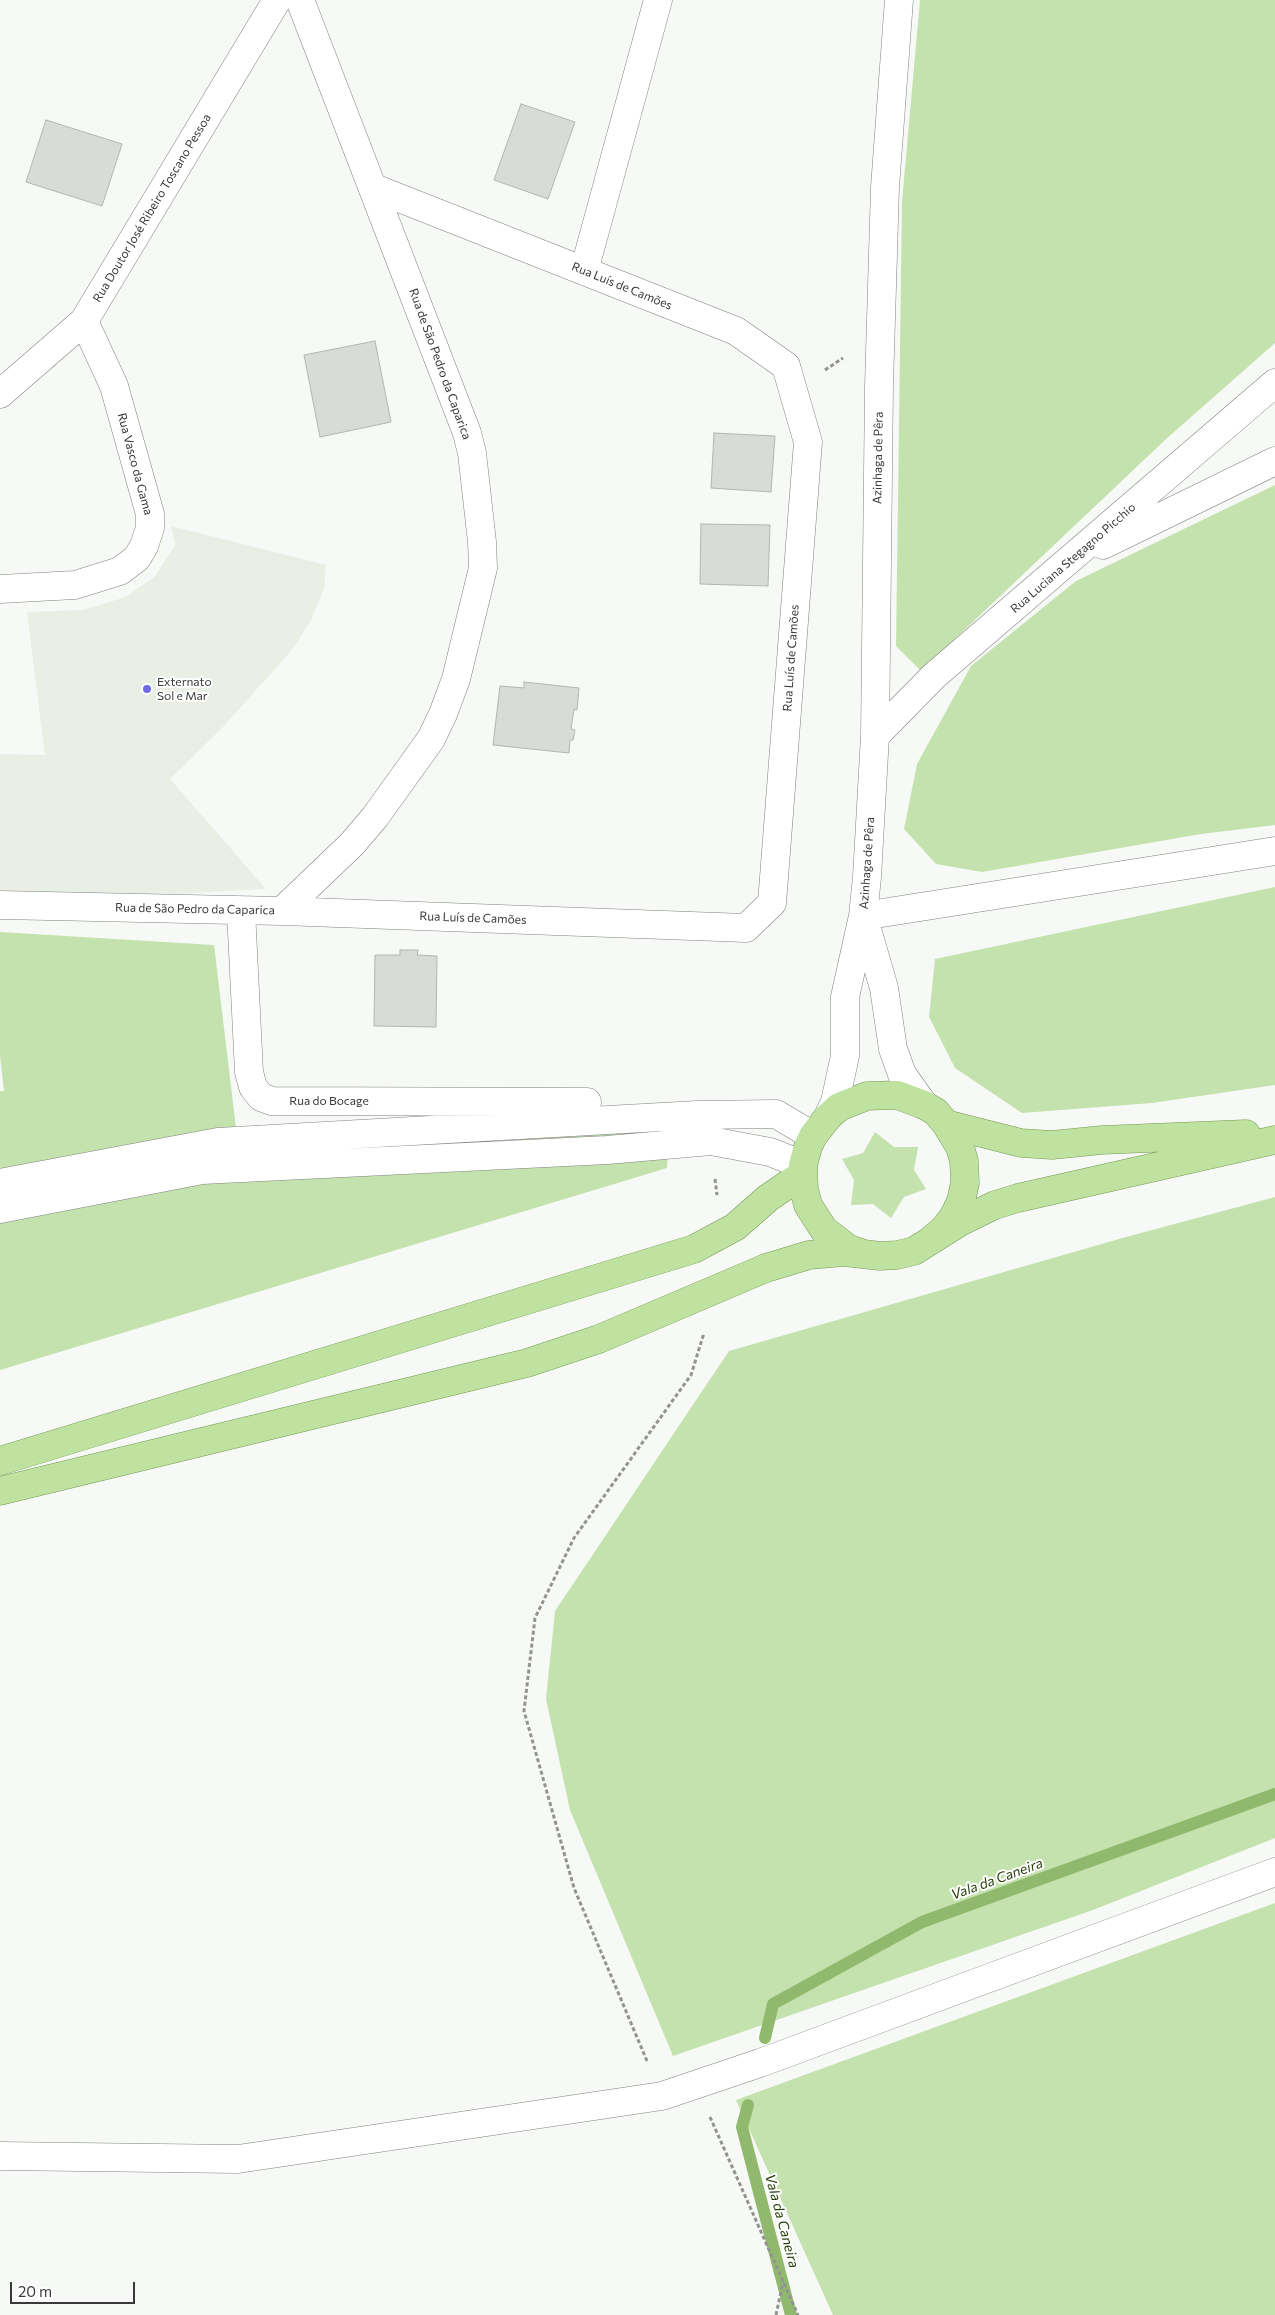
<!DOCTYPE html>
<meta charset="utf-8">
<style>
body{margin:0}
#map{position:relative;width:1275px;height:2315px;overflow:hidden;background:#f7f9f6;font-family:Commissioner,sans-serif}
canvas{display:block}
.scale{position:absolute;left:10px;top:2282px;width:125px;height:22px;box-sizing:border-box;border:2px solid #383938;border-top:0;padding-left:6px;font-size:15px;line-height:18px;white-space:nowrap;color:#383938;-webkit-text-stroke:4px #fff;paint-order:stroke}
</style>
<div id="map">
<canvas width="1275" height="2315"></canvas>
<div class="scale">20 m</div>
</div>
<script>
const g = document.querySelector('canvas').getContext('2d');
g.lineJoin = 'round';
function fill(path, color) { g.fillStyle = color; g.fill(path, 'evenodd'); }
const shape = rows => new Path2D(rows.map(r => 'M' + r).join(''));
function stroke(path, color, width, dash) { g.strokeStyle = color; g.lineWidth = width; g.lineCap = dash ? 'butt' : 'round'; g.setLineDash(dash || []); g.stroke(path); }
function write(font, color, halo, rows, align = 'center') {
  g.font = font + ' Commissioner,sans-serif'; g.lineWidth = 4; g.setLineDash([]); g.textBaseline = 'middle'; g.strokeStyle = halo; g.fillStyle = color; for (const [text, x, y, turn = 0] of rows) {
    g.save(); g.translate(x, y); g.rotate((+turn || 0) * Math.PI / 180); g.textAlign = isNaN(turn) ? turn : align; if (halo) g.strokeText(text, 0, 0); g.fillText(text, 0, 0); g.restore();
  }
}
fill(shape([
 [171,526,326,565,324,589,311,620,292,650,222,728,170,779,266,889,133,896,0,890,0,754,45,755,27,612,83,610,126,597,155,576,175,545]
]), '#e9efe5');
fill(shape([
 [920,0,1275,0,1275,343,1165,440,921,671,896,646,902,202],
 [1275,485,1275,825,1201,834,982,872,936,864,904,829,917,764,971,666,1076,581],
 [1275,887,1275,1085,1152,1103,1022,1113,955,1068,929,1017,935,959],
 [0,932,214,945,236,1128,669,1131,667,1168,0,1370,0,1091,4,1091,0,1056],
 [875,1132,894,1147,918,1147,914,1170,926,1189,904,1197,891,1218,873,1204,851,1205,854,1180,842,1159,863,1153],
 [1275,1197,1275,1838,1093,1910,673,2056,570,1810,546,1699,555,1611,729,1351,1126,1237],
 [1275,1903,1275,2315,833,2315,736,2100]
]), '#c4e2ad');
stroke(shape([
 [765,2038,773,2004,922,1922,1275,1794],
 [748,2105,742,2127,791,2315]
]), '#90b96e', 12);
const building = shape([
 [521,104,575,122,548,199,494,180,521,104],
 [46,120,122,144,102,206,26,182,46,120],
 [375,341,391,422,320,437,304,355,375,341],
 [714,433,775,436,771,492,711,488,714,433],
 [701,524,770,525,768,586,700,584,701,524],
 [524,682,579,688,577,710,574,709,571,729,575,730,573,740,570,740,569,753,493,745,500,686,524,688,524,682],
 [400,950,418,950,417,955,437,956,436,1027,374,1026,375,955,400,955,400,950]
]);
fill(building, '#d9dbd8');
stroke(building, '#b3b5b2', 1);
const minor = shape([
 [584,271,658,0],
 [0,394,84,321,277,0],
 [1103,545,1275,461],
 [0,589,75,585,120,571,137,558,144,546,150,528,150,514,114,386,84,321],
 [875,736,934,676,1275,383],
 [0,905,282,911,746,928,772,903,808,442,786,366,736,331,374,188],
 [241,911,249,1072,253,1087,261,1097,272,1101,587,1102],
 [282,911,352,844,375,817,431,739,443,714,456,679,483,568,482,542,472,453,467,433,300,0],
 [863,916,1275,851],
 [864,919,884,988,893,1049,902,1074,924,1105],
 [828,1117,835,1102,845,1056,845,997,863,916,867,877,875,736,879,386,885,187,899,0],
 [0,1183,218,1142,697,1115,776,1114,813,1136],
 [0,1209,202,1170,607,1150,711,1141,770,1152,803,1165],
 [0,2156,238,2159,662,2096,760,2063,1275,1872]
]);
const major = shape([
 [946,1124,1021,1143,1052,1145,1102,1140,1246,1134],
 [930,1241,944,1229,954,1216,961,1201,965,1183,964,1161,960,1147,946,1124,936,1112,924,1105,897,1095,867,1096,839,1107,828,1117,813,1136,808,1147,803,1165,804,1189,808,1205,824,1230,849,1249,864,1254,880,1256,897,1255,914,1251,930,1241,960,1222,995,1205,1018,1198,1275,1140],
 [0,1461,694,1249,735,1227,768,1198,803,1174],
 [0,1491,527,1363,599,1339,766,1268,809,1255,844,1252,880,1256]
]);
stroke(minor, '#80827f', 29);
stroke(major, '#749a52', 29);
stroke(shape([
 [825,370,843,358],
 [715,1179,717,1195],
 [647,2061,574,1888,524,1711,535,1618,574,1538,691,1375,704,1333],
 [710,2117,798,2315],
 [776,2315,783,2282]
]), '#939492', 3, [4, 2.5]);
stroke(minor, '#fff', 28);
stroke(major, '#bfe2a0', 28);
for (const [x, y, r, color] of [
 [147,689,5,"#7069e3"]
]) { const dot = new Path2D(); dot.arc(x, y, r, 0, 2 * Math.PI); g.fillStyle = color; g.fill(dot); stroke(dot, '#fff', 2); }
write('12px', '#383938', '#fff', [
 ["Rua Doutor José Ribeiro Toscano Pessoa",152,208,-59],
 ["Rua Luís de Camões",622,286,22],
 ["Rua de São Pedro da Caparica",440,364,70],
 ["Azinhaga de Pêra",878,458,-89],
 ["Rua Vasco da Gama",135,464,75],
 ["Rua Luciana Stegagno Picchio",1073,558,-41],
 ["Rua Luís de Camões",791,658,-86],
 ["Azinhaga de Pêra",867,863,-86],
 ["Rua de São Pedro da Caparica",195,909,1],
 ["Rua Luís de Camões",473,918,2],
 ["Rua do Bocage",329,1101]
]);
write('12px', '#383938', '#fff', [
 ["Externato",157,682],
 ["Sol e Mar",157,696]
], 'left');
write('italic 14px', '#28420c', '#fff', [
 ["Vala da Caneira",997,1879,-20],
 ["Vala da Caneira",782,2221,75]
]);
</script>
